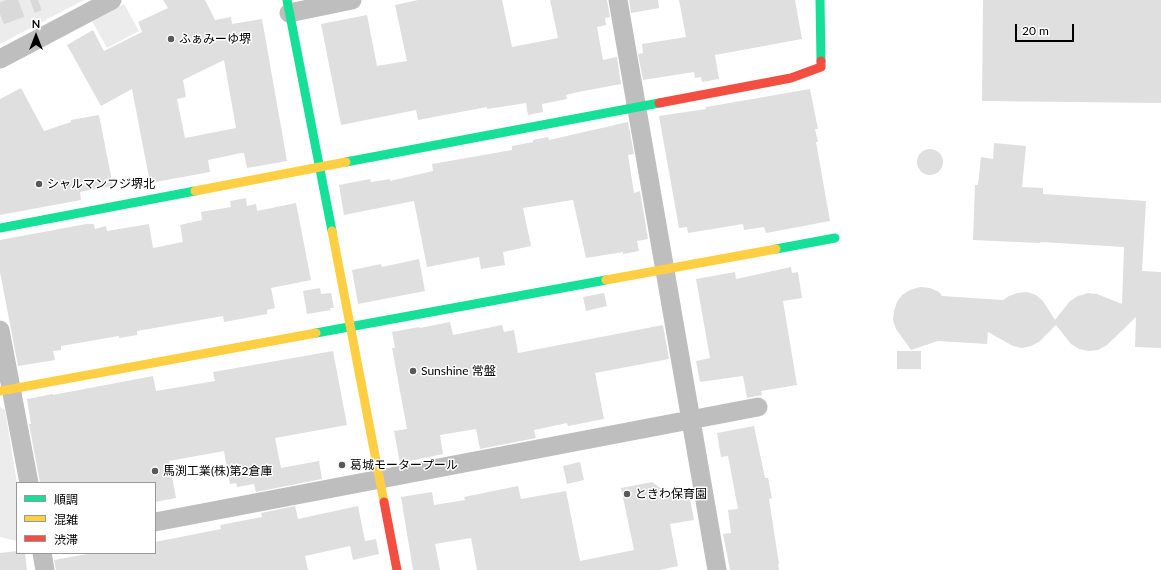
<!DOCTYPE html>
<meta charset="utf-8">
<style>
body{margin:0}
#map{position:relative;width:1161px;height:570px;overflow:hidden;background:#fff;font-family:Lato,"Noto Sans JP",sans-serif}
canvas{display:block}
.legend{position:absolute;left:16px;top:482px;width:140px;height:72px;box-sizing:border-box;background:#fff;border:1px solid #999;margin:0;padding:5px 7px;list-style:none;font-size:12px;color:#000}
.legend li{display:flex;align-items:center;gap:8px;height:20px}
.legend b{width:20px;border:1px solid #999}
.north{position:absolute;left:16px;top:16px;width:40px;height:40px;-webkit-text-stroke:3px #fff;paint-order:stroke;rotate:0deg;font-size:11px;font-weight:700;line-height:16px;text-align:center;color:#000}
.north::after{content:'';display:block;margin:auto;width:14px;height:18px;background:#000;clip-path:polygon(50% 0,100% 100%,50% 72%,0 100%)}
.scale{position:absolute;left:1015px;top:24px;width:59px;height:18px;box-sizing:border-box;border:2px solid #000;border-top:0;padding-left:5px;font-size:12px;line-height:14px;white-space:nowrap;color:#000;-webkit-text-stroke:3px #fff;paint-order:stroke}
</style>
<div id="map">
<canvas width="1161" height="570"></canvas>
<ul class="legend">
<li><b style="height:5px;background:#16e098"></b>順調</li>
<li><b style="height:5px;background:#ffcf43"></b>混雑</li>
<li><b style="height:5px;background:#f24e42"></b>渋滞</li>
</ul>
<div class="north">N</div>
<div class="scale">20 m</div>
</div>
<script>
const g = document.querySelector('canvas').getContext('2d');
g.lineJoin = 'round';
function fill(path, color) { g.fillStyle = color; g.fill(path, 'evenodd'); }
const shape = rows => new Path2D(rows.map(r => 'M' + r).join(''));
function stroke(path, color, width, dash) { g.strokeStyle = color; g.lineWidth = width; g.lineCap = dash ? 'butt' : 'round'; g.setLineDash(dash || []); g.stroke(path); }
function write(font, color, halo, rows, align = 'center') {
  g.font = font + ' Lato,"Noto Sans JP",sans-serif'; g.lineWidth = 3; g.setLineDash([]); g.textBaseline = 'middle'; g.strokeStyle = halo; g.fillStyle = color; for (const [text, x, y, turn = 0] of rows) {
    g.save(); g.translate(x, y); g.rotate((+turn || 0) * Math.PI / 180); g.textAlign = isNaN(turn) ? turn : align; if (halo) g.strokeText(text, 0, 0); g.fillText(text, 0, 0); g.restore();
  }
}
fill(shape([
 [0,0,84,0,0,44],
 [124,4,139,31,107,48,92,21],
 [0,407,5,410,17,483,17,541,0,537]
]), '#ececec');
fill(shape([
 [163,0,205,0,215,20,231,17,232,24,262,19,287,161,247,168,244,153,241,153,208,160,210,172,150,183,132,89,101,106,67,45,93,30,104,51,142,32,138,22,168,8],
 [224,60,236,128,185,138,177,99,186,97,183,80],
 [418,0,502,0,512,47,558,38,550,0,607,0,610,17,605,18,606,25,597,27,603,60,617,57,621,84,578,92,566,95,567,99,542,104,543,112,528,115,526,103,487,109,487,107,418,120,416,110,341,125,321,24,367,15,377,66,407,61,395,5],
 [629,0,658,0,659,8,631,13],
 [679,0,795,0,802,39,715,55,719,79,702,82,701,77,695,78,694,72,643,80,638,54,643,53,642,44,686,37],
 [983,0,1161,0,1161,103,982,101],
 [21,88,44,131,71,122,71,120,99,115,113,186,80,192,81,200,0,215,0,99],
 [810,89,818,129,815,129,818,142,816,142,830,221,766,233,764,227,744,230,743,224,688,233,687,227,679,228,659,116,706,109,706,107],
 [628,122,634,154,628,155,634,193,640,191,648,239,637,241,639,251,623,254,623,252,586,258,573,200,523,208,531,246,503,252,505,265,481,269,479,257,427,267,414,201,344,215,339,185,370,179,371,182,390,179,390,181,433,171,432,164,512,150,512,146,533,142,533,140,548,137,549,140],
 [994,143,1026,146,1022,187,1043,188,1043,194,1146,201,1142,271,1161,272,1161,348,1135,347,1136,317,1107,345,1098,350,1089,351,1079,349,1071,344,1056,325,1039,342,1031,346,1022,348,1013,346,988,332,987,344,938,341,911,350,896,329,893,320,894,311,897,302,902,295,910,290,920,287,930,288,939,292,942,296,1003,300,1009,296,1018,293,1027,292,1036,295,1043,301,1055,320,1070,301,1078,296,1088,293,1097,294,1122,304,1124,247,1041,242,1040,243,973,240,975,185,978,185,981,157,993,159],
 '917 162a13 13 0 1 1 26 0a13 13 0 1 1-26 0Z',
 [246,198,247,206,256,204,257,211,296,203,311,280,271,288,275,308,267,310,267,314,224,322,223,316,137,331,137,335,119,338,119,336,61,346,61,350,53,351,55,360,18,366,0,272,0,240,86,224,94,224,95,229,106,226,107,231,149,224,153,248,183,242,180,225,202,220,201,212,231,207,230,201],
 [419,259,425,291,358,304,352,270,381,264,382,267],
 [791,267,792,273,798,272,802,298,783,301,797,385,761,391,762,395,747,398,743,376,700,382,696,361,710,358,696,279,735,272,736,279],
 [320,288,321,294,331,293,334,308,330,308,331,310,307,314,303,291],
 [604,293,607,306,586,311,583,297],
 [450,322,453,335,502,325,504,332,514,330,518,353,663,325,669,359,595,373,604,419,568,426,567,423,534,430,536,438,480,449,476,429,440,435,443,454,400,463,394,431,407,429,392,348,395,348,392,332,419,327,420,328],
 [333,351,347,425,275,438,281,468,319,461,322,479,256,492,254,484,237,487,236,483,230,484,224,451,169,461,176,498,155,502,155,483,40,483,29,424,31,424,27,399,53,394,53,395,153,376,156,391,215,381,213,372],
 [897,351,921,351,921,369,897,369],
 [754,426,765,478,768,478,772,498,769,499,779,564,778,564,779,570,730,570,723,534,731,533,728,510,738,509,728,456,721,457,717,433],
 [580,462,584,480,567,484,563,466],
 [652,482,667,493,688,488,694,520,670,524,678,566,660,570,477,570,471,538,435,544,440,570,413,570,401,497,432,492,434,505,465,500,464,497,518,486,521,499,566,491,580,561,634,550,621,488],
 [295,506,298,519,358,506,365,541,376,539,379,554,353,560,350,546,305,556,308,570,56,570,54,560,93,553,155,553,155,542,221,529,220,525,262,517,261,513],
 [17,551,17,553,25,553,27,570,0,570,0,553]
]), '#dfdfdf');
stroke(shape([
 [0,14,38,0]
]), '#d9d9d9', 22, [22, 11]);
stroke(shape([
 [618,0,717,570],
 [289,13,352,0],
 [0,59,112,0],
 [0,330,29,483],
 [155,522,758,407],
 [42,553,45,570]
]), '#bebebe', 19);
stroke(shape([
 [287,0,332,231],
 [820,0,821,61],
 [346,162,659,103],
 [0,228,195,191],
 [776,249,835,238],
 [316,333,606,280]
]), '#16e098', 9);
stroke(shape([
 [195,191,346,162],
 [332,231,384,502],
 [606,280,776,249],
 [0,391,316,333]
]), '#ffcf43', 9);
stroke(shape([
 [659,103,791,78,821,67,821,61],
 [384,502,397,570]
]), '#f24e42', 9);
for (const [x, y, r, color] of [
 [171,39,4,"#595959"],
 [39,184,4,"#595959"],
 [413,371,4,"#595959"],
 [342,465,4,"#595959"],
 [155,471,4,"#595959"],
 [627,494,4,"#595959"]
]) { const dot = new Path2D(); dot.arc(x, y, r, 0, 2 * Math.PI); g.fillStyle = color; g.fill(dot); stroke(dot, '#fff', 1.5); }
write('12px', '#000', '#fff', [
 ["ふぁみーゆ堺",179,39],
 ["シャルマンフジ堺北",47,184],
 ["Sunshine 常盤",421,371],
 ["葛城モータープール",350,465],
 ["馬渕工業(株)第2倉庫",163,471],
 ["ときわ保育園",635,494]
], 'left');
</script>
